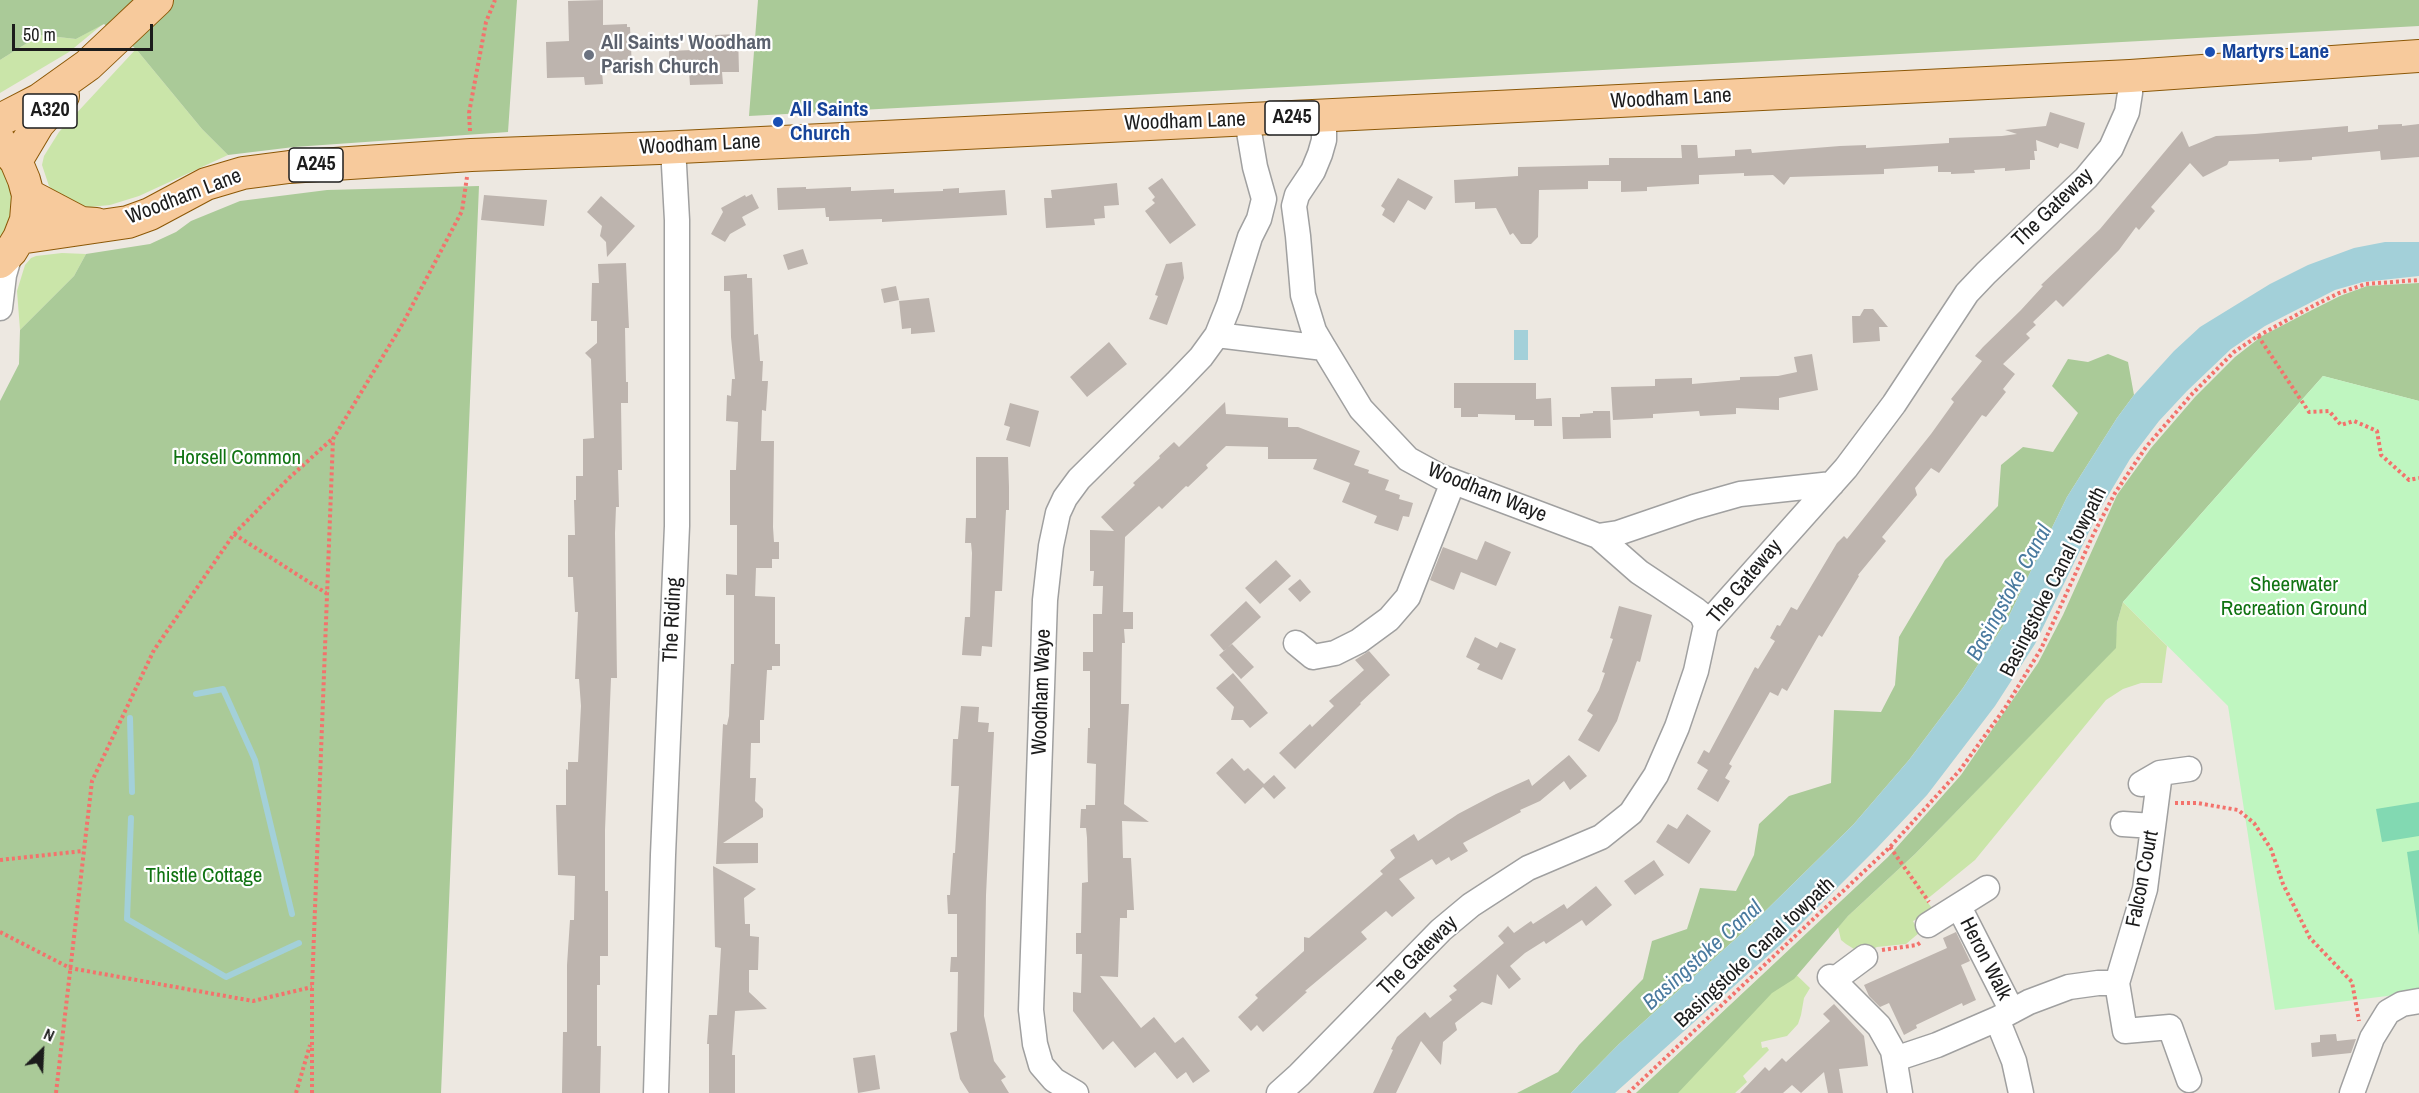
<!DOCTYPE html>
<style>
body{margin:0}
#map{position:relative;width:2419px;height:1093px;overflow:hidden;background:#ede8e1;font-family:"Archivo Narrow",sans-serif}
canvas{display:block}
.north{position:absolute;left:12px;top:1021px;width:60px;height:60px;-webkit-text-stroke:4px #fff;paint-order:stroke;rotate:24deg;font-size:16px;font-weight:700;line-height:24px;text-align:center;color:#1c1c1c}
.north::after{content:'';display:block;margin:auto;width:21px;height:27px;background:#1c1c1c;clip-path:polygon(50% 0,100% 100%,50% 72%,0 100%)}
.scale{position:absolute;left:12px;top:24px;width:141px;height:27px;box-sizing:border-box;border:3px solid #1c1c1c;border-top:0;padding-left:8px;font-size:18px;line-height:21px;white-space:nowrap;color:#1c1c1c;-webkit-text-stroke:4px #fff;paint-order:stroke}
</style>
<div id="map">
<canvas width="2419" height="1093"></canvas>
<div class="north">N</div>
<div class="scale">50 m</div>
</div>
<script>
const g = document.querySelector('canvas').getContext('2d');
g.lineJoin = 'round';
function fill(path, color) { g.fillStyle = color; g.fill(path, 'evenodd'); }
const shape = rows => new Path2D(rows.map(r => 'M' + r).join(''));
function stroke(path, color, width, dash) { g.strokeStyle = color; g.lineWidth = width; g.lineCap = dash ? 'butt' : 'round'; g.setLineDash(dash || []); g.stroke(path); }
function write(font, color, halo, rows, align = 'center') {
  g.font = font + ' "Archivo Narrow",sans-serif'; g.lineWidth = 4.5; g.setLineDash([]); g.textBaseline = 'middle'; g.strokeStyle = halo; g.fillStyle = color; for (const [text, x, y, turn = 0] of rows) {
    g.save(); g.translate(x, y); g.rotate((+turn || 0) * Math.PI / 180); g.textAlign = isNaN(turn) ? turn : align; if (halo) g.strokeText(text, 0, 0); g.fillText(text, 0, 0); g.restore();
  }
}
fill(shape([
 [103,24,69,52,0,93,0,60,40,35,76,39],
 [136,49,202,129,228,155,139,196,110,205,90,207,77,205,56,194,49,186,42,165,44,156,59,132],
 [0,166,12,188,14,204,12,218,0,244],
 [62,253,86,254,74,276,20,330,17,291,25,265,31,258,36,256],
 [2123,602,2167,646,2162,683,2141,683,2123,689,2106,700,1975,860,1926,900,1934,911,1913,921,1919,933,1913,938,1906,944,1877,947,1862,954,1846,944,1841,940,1838,927,1848,916,1915,854,2115,648,2117,623],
 [1780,959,1810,988,1804,998,1801,1015,1798,1024,1787,1036,1761,1042,1762,1048,1767,1047,1769,1050,1743,1076,1747,1082,1735,1093,1636,1093]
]), '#cae5a9');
fill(shape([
 [0,0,517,0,508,132,294,147,228,155,202,129,136,49,104,24,76,39,40,35,0,60],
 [758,0,2419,0,2419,26,749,116],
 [479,186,441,1093,0,1093,0,401,19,364,20,330,74,276,86,254,150,244,176,232,191,221,240,201,327,190],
 [2419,283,2419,401,2323,376,2123,602,2117,623,2116,648,1915,854,1848,916,1794,979,1772,993,1678,1093,1636,1093,1888,857,1961,775,2038,663,2063,615,2117,495,2151,448,2195,397,2235,357,2262,336,2312,310,2340,296,2367,286],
 [2108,354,2128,362,2134,395,2117,418,2067,497,2007,620,1963,688,1909,760,1853,825,1750,926,1619,1044,1571,1093,1517,1093,1558,1072,1579,1045,1643,979,1652,941,1687,929,1700,888,1736,891,1754,855,1759,824,1789,796,1831,783,1834,710,1881,712,1895,685,1899,637,1945,560,1998,506,2001,465,2023,447,2053,452,2078,413,2052,386,2068,359,2088,362]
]), '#aaca98');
fill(shape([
 [2323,376,2419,401,2419,992,2275,1010,2228,706,2123,602]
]), '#bff6c0');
fill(shape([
 [2419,802,2419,836,2382,842,2376,809],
 [2419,850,2419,935,2407,852]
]), '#82d9b2');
fill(shape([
 [2385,242,2419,242,2419,276,2363,282,2335,290,2265,326,2231,349,2187,391,2159,421,2130,459,2100,509,2035,644,1995,706,1927,795,1877,848,1780,945,1615,1093,1571,1093,1619,1044,1750,926,1853,825,1909,760,1963,688,2007,620,2067,497,2117,418,2134,395,2174,351,2200,327,2270,284,2308,265,2354,248],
 [1514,330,1528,330,1528,360,1514,360]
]), '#a3d0d9');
stroke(shape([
 [196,694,223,689,255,760,292,914],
 [130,718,132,792],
 [131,818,127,919,226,977,299,943]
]), '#a3d0d9', 6);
fill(shape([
 [603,0,603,25,627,24,627,27,630,27,632,68,602,71,603,84,585,85,584,77,547,78,546,42,569,41,568,1],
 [738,34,739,72,722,72,723,84,690,85,689,71,669,72,669,51,716,49,715,35],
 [2050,112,2085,123,2078,149,2060,143,2058,148,2036,140,2037,151,2034,151,2035,160,2030,160,2030,169,2005,171,2005,168,1974,170,1975,173,1951,174,1951,172,1938,172,1938,166,1884,169,1884,174,1790,177,1784,185,1773,175,1744,176,1744,173,1699,175,1699,184,1647,187,1647,191,1621,192,1621,181,1588,181,1588,189,1539,190,1538,237,1531,244,1521,244,1513,233,1510,235,1496,208,1475,209,1475,202,1455,203,1454,180,1518,176,1518,167,1609,165,1609,158,1682,158,1681,145,1697,145,1698,158,1735,156,1735,150,1751,149,1752,153,1840,146,1866,145,1866,148,1949,143,1949,138,2002,136,2017,134,2005,130,2046,126],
 [2402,124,2402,126,2419,124,2419,157,2381,160,2380,151,2312,157,2312,160,2279,162,2279,159,2229,161,2227,165,2203,177,2190,163,2151,207,2155,211,2139,230,2136,227,2119,250,2080,290,2063,307,2056,300,2033,322,2036,325,2026,334,2030,338,2003,364,2015,374,2003,389,2006,392,1986,417,1982,415,1939,473,1931,468,1915,488,1917,495,1882,537,1886,541,1858,575,1859,576,1822,637,1819,635,1787,691,1782,688,1778,696,1770,692,1729,764,1732,766,1725,778,1730,781,1718,802,1697,789,1708,770,1697,763,1704,750,1709,753,1755,667,1758,669,1775,641,1770,638,1777,625,1780,626,1791,607,1797,610,1837,543,1844,536,1847,539,1931,434,1954,402,1951,399,1982,361,1975,356,1983,347,2021,310,2043,286,2041,285,2100,229,2182,131,2189,147,2216,136,2255,134,2348,126,2348,132,2378,129,2378,125],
 [1162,178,1196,225,1170,244,1145,211,1155,203,1152,200,1155,197,1148,188],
 [1398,178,1433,197,1425,210,1408,200,1394,223,1382,215,1385,209,1381,206],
 [1117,183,1119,205,1104,206,1105,218,1094,219,1095,225,1046,228,1044,198,1052,198,1051,190],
 [806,187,806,189,851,187,851,191,894,189,894,193,943,191,943,189,959,188,959,193,1005,190,1007,215,882,222,882,219,829,221,829,217,826,217,825,208,778,210,777,188],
 [752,194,759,208,742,217,746,225,730,234,725,242,711,234,723,212,721,208,745,195,746,197],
 [484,195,547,200,544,226,481,220],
 [601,196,635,226,607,257,606,242,600,236,602,226,587,212],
 [803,249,808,264,788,270,783,255],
 [1182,262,1184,278,1167,325,1149,319,1158,296,1155,295,1166,264],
 [626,263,629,328,625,328,626,382,628,382,628,403,621,403,622,470,618,470,619,507,616,507,615,533,617,678,611,678,605,830,605,891,608,891,608,956,600,956,600,985,597,985,597,1046,601,1046,600,1093,562,1093,563,1032,567,1032,567,965,570,920,574,920,575,876,558,875,556,805,566,805,566,769,568,770,568,762,578,762,581,706,579,679,575,679,578,612,575,612,573,577,568,577,568,535,575,535,574,500,576,500,576,476,583,476,583,439,594,438,591,359,585,353,597,343,597,321,591,321,592,283,599,283,598,264],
 [747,274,747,278,752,278,754,335,758,334,760,361,763,361,762,381,768,381,766,411,762,410,761,441,774,441,773,527,774,542,779,542,779,559,772,559,772,568,756,568,755,596,775,597,775,644,780,644,780,666,772,666,772,670,767,670,764,720,760,720,760,743,751,743,750,778,756,778,755,801,763,809,763,817,723,843,758,843,758,863,716,864,723,724,727,725,729,716,731,664,734,664,734,595,726,595,726,574,737,575,737,525,730,525,730,470,736,470,738,422,726,421,727,395,731,396,732,379,735,379,731,337,730,291,724,291,724,276],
 [896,286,899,300,884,303,881,289],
 [929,298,935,332,911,334,911,328,902,329,899,301],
 [1864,309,1873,309,1888,327,1879,327,1880,341,1853,343,1852,316,1860,316],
 [1109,342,1127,364,1087,397,1070,377],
 [1812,354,1818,390,1779,398,1779,410,1736,408,1736,414,1700,416,1699,411,1653,414,1653,418,1613,420,1611,387,1655,386,1655,379,1692,378,1692,384,1740,380,1740,377,1778,376,1797,372,1794,357],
 [1454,383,1536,383,1536,399,1551,398,1552,426,1534,426,1534,420,1515,420,1515,415,1478,414,1478,417,1461,417,1461,408,1454,408],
 [1225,402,1226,414,1288,418,1288,427,1298,427,1360,451,1354,465,1369,470,1368,473,1389,480,1385,490,1400,495,1399,499,1413,503,1409,517,1403,516,1398,531,1374,523,1377,516,1342,502,1350,483,1313,469,1317,459,1268,459,1268,447,1226,446,1206,465,1208,468,1188,487,1186,486,1162,509,1159,506,1125,537,1123,612,1133,612,1133,629,1124,629,1125,643,1122,643,1121,704,1129,704,1124,804,1149,822,1122,821,1123,858,1131,858,1134,910,1127,910,1127,918,1120,918,1118,977,1100,976,1141,1028,1154,1017,1175,1043,1183,1037,1210,1071,1193,1083,1186,1072,1177,1079,1155,1052,1135,1068,1113,1041,1103,1050,1073,1011,1073,992,1081,993,1082,954,1076,954,1076,933,1081,933,1082,883,1088,882,1087,838,1086,828,1080,828,1081,809,1086,809,1086,805,1095,805,1096,764,1087,763,1088,728,1090,728,1090,671,1083,671,1083,652,1093,652,1093,614,1102,614,1103,586,1093,586,1094,571,1090,571,1090,530,1114,531,1101,517,1135,485,1133,483,1160,458,1159,456,1174,442,1179,447],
 [1010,403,1039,411,1030,447,1006,440,1010,427,1004,425],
 [1593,411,1610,411,1611,438,1563,439,1562,417,1580,417,1580,414,1593,413],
 [976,457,1008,457,1009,487,1009,510,1006,510,1002,591,995,591,992,647,982,646,981,656,962,655,965,617,970,617,972,553,971,543,965,543,966,518,976,518],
 [1485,541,1511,552,1496,586,1461,572,1454,590,1430,580,1443,547,1477,560],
 [1276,560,1291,576,1260,604,1245,588],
 [1300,579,1311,592,1300,602,1288,589],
 [1246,601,1261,617,1224,651,1210,635],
 [1619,606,1652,615,1640,662,1637,661,1617,721,1599,752,1578,740,1593,715,1587,711,1599,690,1605,673,1602,672,1613,639,1610,638],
 [1475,637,1497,648,1500,642,1516,649,1502,680,1477,669,1480,664,1466,657],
 [1232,644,1254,667,1241,679,1219,655],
 [1369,651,1390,675,1360,703,1361,704,1295,769,1279,753,1310,724,1312,727,1334,706,1329,701,1364,670,1355,660],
 [1233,673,1268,713,1250,728,1243,720,1231,720,1234,707,1216,688],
 [961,706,979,707,978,722,989,723,988,732,994,732,986,895,984,1016,994,1061,1006,1077,1001,1080,1009,1093,969,1093,960,1079,950,1033,957,1031,958,972,950,972,951,957,957,957,957,914,948,914,947,895,950,895,953,853,955,853,959,786,951,786,953,739,958,739],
 [1569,755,1587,776,1570,790,1564,781,1540,801,1520,810,1521,812,1463,843,1468,851,1451,861,1449,857,1436,865,1432,859,1399,879,1415,898,1392,917,1386,911,1361,932,1367,939,1305,991,1307,992,1263,1032,1257,1025,1251,1031,1238,1017,1258,998,1255,995,1304,951,1304,937,1309,938,1383,874,1380,871,1395,858,1390,850,1414,834,1418,841,1458,814,1496,794,1529,779,1532,786],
 [1232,758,1244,771,1248,768,1264,784,1274,775,1286,788,1274,799,1263,787,1245,804,1216,773],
 [1687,814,1711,831,1689,864,1656,842,1668,824,1677,829],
 [1654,860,1664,875,1635,895,1624,881],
 [713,866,756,889,744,898,745,924,750,924,750,936,759,937,758,970,749,970,749,992,767,1009,735,1011,732,1055,735,1055,735,1093,709,1093,709,1044,707,1044,709,1015,717,1015,721,948,715,947],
 [1596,886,1612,905,1586,926,1582,920,1546,944,1544,941,1525,953,1510,966,1521,979,1509,989,1497,974,1492,1005,1482,1002,1455,1023,1457,1030,1443,1042,1441,1065,1421,1041,1396,1093,1373,1093,1393,1050,1391,1049,1397,1037,1425,1012,1430,1018,1452,1000,1449,996,1457,990,1453,986,1504,943,1498,936,1508,926,1514,933,1531,921,1533,924,1564,904,1567,909],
 [1956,932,1970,961,1961,965,1976,1000,1963,1006,1962,1003,1916,1025,1917,1028,1904,1035,1889,1003,1880,1007,1869,996,1864,985,1947,948,1943,938],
 [1834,1004,1864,1036,1868,1066,1839,1069,1843,1093,1828,1093,1824,1072,1801,1093,1792,1085,1783,1093,1740,1093,1765,1067,1769,1071,1782,1058,1786,1062,1830,1021,1823,1014],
 [2336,1034,2337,1041,2356,1039,2351,1053,2312,1057,2311,1043,2320,1042,2320,1035],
 [875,1055,880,1089,858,1093,853,1058]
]), '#bdb4ae');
const minor = shape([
 [1324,116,1324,140,1320,154,1313,171,1297,195,1294,206,1298,236,1303,295,1314,331,1324,348],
 [0,308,4,275,11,251],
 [1217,335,1229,305,1250,237,1259,219,1264,199,1255,167,1247,120],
 [1598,536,1639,572,1696,610,1702,615,1706,625],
 [1296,643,1313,657],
 [1313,657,1335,653,1359,641,1389,619,1408,597,1453,482],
 [2160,773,2145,889,2117,983,2125,1031,2170,1027,2189,1080],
 [2141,784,2160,773,2189,769],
 [2123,824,2153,826],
 [1959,907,2012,1011],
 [1928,925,1987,888],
 [1830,977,1879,1026,1893,1051,1900,1093],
 [1834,980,1865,957],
 [1997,1019,2014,1061,2021,1093],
 [1895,1059,1937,1045,1997,1019,2029,1002,2069,987,2098,983,2117,983],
 [656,1093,663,855,677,526,677,220,673,147],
 [1076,1093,1054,1080,1041,1065,1035,1044,1031,1010,1045,600,1051,546,1058,513,1065,498,1079,479,1176,383,1201,357,1217,335,1324,348,1361,409,1408,459,1441,477,1598,536,1618,533,1694,507,1740,494,1832,484],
 [1279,1093,1299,1075,1441,930,1471,905,1528,868,1601,837,1631,813,1656,775,1677,727,1696,671,1706,625,1846,468,1894,404,1967,293,1986,273,2086,178,2111,148,2127,112,2130,93,2130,76],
 [2352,1093,2372,1038,2388,1012,2402,1004,2419,1001]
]);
const major = shape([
 [0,120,39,100,88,65,157,0],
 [0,142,16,161,24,180,28,195,26,220,19,238,11,251,0,262],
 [16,161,38,124,63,96],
 [28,195,81,223,96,224],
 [19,238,128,222,150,214,206,184,243,173,289,167,471,155,659,148,2130,76,2419,56]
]);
stroke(minor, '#a0a0a0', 27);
stroke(major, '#8c5807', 34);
stroke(shape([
 [470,131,469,113,486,22,495,0],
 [2258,336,2309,412,2329,411,2341,425,2354,421,2377,431,2381,455,2409,480,2419,478],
 [234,534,326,593],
 [2175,803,2197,803,2238,810,2254,823,2271,849,2283,884,2310,938,2352,982,2359,1021],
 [1890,847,1929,902],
 [0,860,83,851],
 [0,932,70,968,253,1001,312,987],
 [1882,950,1917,945,1921,942],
 [56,1093,92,781,154,650,234,534,288,479,332,439],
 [296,1093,310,1045],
 [312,1093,312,987,333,439,403,323,462,211,467,177],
 [1628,1093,1890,847,1960,770,2005,708,2041,649,2094,533,2115,493,2146,447,2192,394,2234,352,2258,336,2311,307,2339,293,2366,284,2419,280]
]), '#f3726c', 4, [3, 3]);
stroke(minor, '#fff', 24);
stroke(major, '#f7ca9c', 32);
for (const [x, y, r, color] of [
 [2210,52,6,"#1a4fb4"],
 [589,55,6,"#6b7280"],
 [778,122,6,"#1a4fb4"]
]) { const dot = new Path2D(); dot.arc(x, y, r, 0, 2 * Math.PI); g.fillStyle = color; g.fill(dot); stroke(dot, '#fff', 2); }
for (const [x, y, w] of [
 [50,111,54],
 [1292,118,54],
 [316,165,54]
]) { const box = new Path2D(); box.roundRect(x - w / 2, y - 17, w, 34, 4.5); g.fillStyle = '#fff'; g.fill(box); stroke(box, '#1c1c1c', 1.5); }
write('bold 20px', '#1c1c1c', null, [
 ["A320",50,111],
 ["A245",1292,118],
 ["A245",316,165]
]);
write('bold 21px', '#5b616d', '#fff', [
 ["All Saints' Woodham",601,43],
 ["Parish Church",601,67]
], 'left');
write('bold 21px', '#164399', '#fff', [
 ["Martyrs Lane",2222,52],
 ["All Saints",790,110],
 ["Church",790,134]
], 'left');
write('21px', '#1c1c1c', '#fff', [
 ["Woodham Lane",1671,99,-3],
 ["Woodham Lane",1185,122,-2],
 ["Woodham Lane",700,145,-3],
 ["Woodham Lane",184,197,-21],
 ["The Gateway",2053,208,-44],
 ["Woodham Waye",1487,493,22],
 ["The Gateway",1745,582,-50],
 ["Basingstoke Canal towpath",2054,582,-63],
 ["The Riding",673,620,-87],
 ["Woodham Waye",1042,692,-88],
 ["Falcon Court",2143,879,-79],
 ["Basingstoke Canal towpath",1755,953,-43],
 ["The Gateway",1418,956,-45],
 ["Heron Walk",1985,959,63]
]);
write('21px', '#107312', '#fff', [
 ["Horsell Common",237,458],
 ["Sheerwater",2294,585],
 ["Recreation Ground",2294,609],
 ["Thistle Cottage",204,876]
]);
write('italic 22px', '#4a7a9f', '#fff', [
 ["Basingstoke Canal",2010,593,-61],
 ["Basingstoke Canal",1703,956,-42]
]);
</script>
